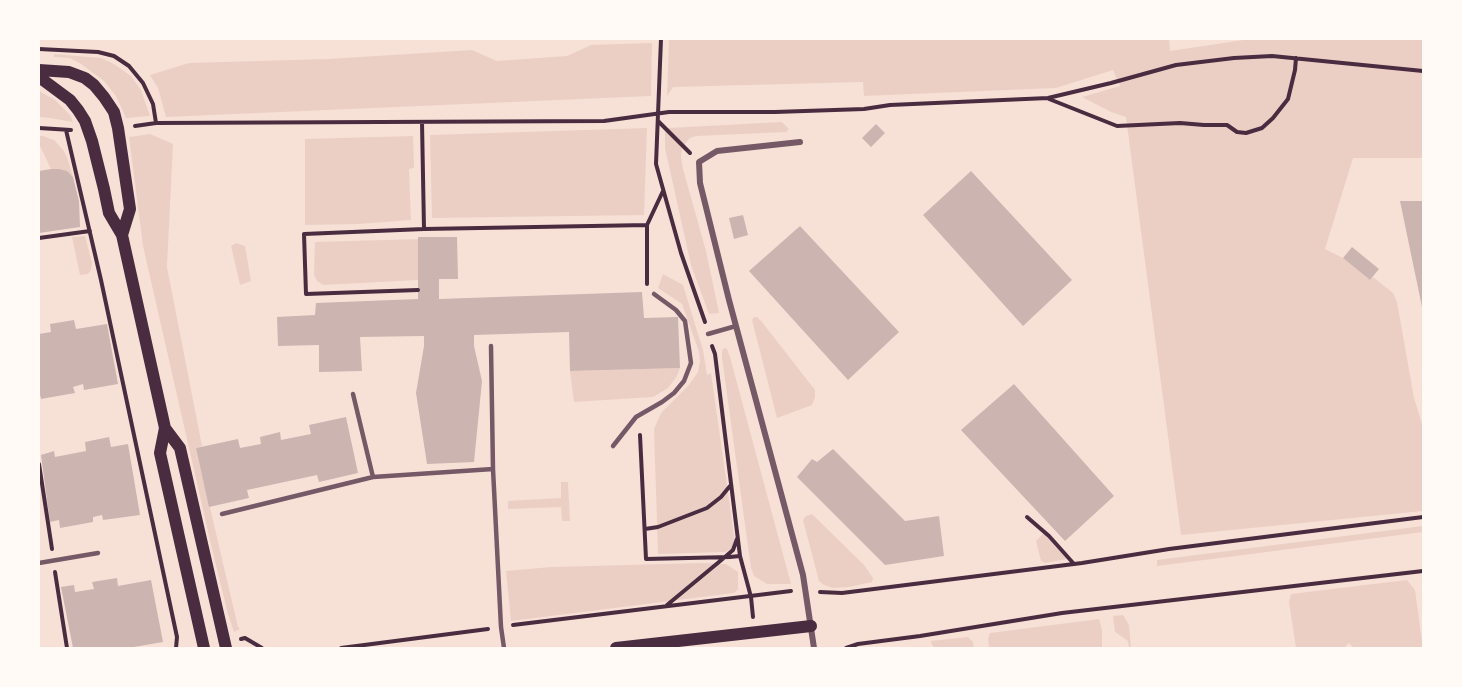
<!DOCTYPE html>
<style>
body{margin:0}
#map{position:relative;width:1462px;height:687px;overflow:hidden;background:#f7e1d7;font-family:Raleway,sans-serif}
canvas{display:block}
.frame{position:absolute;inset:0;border:40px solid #fffaf5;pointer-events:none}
</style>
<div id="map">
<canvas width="1462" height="687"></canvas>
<div class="frame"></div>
</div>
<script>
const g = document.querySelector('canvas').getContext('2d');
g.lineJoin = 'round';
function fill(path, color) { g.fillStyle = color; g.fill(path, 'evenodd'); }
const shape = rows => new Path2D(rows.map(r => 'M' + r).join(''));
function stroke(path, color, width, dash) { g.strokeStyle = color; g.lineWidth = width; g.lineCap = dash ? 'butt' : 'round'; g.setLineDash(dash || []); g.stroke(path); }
fill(shape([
 [669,39,1169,39,1170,51,1250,39,1423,39,1423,158,1353,158,1325,249,1343,258,1370,280,1373,277,1393,293,1397,302,1414,398,1423,427,1423,511,1181,535,1126,117,1111,112,1082,97,1120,86,1113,70,1056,88,864,96,863,82,673,87,667,96],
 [652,43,651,96,166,117,158,88,150,75,189,63,328,59,472,50,497,61,567,56,591,45],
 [54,54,101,58,114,64,131,76,141,90,150,116,126,118,116,96,104,81,81,64,70,58,54,57],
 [39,91,55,100,70,115,73,122,50,118,39,117],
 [782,122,789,129,786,132,696,136,690,138,682,147,681,157,683,169,706,251,719,313,709,314,691,265,665,148,665,132,668,128],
 [647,128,644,215,432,218,430,135],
 [150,134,173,144,167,267,202,446,196,448,238,627,240,629,234,632,228,614,212,549,143,246,129,137],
 [39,136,43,136,54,140,63,150,67,157,73,177,66,171,59,169,51,169,39,144],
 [413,136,414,168,409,169,411,220,359,224,305,225,305,139],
 [85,236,92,263,91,270,88,274,80,275,72,237],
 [418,239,418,280,323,285,317,281,314,275,315,242],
 [236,243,245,246,251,281,240,285,231,246],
 [663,274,683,285,703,350,707,375,711,373,735,542,732,549,725,552,658,554,654,429,661,413,689,385,698,372,700,361,699,352,682,304,658,288],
 [754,317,757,317,762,322,815,390,815,397,812,405,777,418,752,320],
 [725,348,727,349,730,357,791,584,767,584,754,576,751,568,722,358,722,350],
 [680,368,677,376,668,388,653,397,574,402,570,371],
 [561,482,568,482,570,521,562,521,561,507,508,509,508,501,561,498],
 [812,514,864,565,873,578,872,582,849,587,833,588,824,585,819,581,803,520,806,516],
 [1423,526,1423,532,1157,566,1157,560],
 [1044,533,1067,559,1045,563,1041,561,1036,541],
 [703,563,726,564,738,572,738,589,734,593,511,621,506,571,551,567],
 [1407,580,1415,590,1423,648,1354,648,1349,643,1344,648,1296,648,1289,602,1291,594],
 [1123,615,1129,625,1131,648,1129,648,1128,641,1115,632,1113,616],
 [1099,619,1102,630,1102,648,989,648,988,639,990,633],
 [968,637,973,642,974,648,957,648,956,647,935,648,932,645,931,641]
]), '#ebcfc5');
fill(shape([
 [876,124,885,133,871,147,862,138],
 [51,169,59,169,67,171,73,177,79,201,80,227,39,233,39,171],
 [971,171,1072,280,1023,326,923,215],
 [1400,201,1423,201,1423,307,1422,307],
 [743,215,748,235,734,239,729,218],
 [800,226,899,332,848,380,749,271],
 [418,237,457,237,458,279,439,279,439,299,642,292,644,318,678,317,680,368,570,371,569,332,474,335,474,346,482,381,474,462,427,464,416,393,424,346,424,336,360,337,362,371,319,372,319,345,278,346,277,317,315,315,316,303,418,299],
 [1352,247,1379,269,1370,280,1343,258],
 [74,320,76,329,107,324,118,384,84,390,83,384,73,387,75,393,41,399,39,390,39,334,51,332,50,324],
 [1014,384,1114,496,1065,541,961,430],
 [346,417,358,473,319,482,317,475,247,490,249,498,209,507,196,448,238,439,240,448,261,444,260,437,280,432,281,440,311,434,309,425],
 [109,437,111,447,128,444,140,515,103,520,102,515,93,517,93,522,60,528,59,520,50,522,41,455,54,451,55,457,86,451,85,442],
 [833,449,905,521,939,516,944,556,885,565,797,477,812,459,817,462],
 [117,578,118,586,151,580,163,642,128,648,73,648,61,587,74,585,75,592,94,589,92,582]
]), '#ccb4b1');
stroke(shape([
 [661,39,656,164,681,253,705,322],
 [39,49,98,52,114,56,129,66,143,83,153,104,156,123],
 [1049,99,1117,126,1180,123,1204,125,1227,125,1237,132,1246,133,1262,128,1273,118,1288,99,1295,70,1296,58],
 [658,121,690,153],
 [422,122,424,229],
 [135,126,156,123,604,121,669,112,775,112,864,109,890,105,1048,98,1111,83,1176,65,1234,58,1272,56,1423,71],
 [39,128,71,130],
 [66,130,101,280,177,637,176,648],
 [647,225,647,284],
 [39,238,90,231],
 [418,290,306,294,304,234,424,229,647,225,663,191],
 [712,346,715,354,740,556,751,597,753,617],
 [640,435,646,559,730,557,740,556],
 [39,464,52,549],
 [1027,517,1049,536,1074,564],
 [645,529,658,527,707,508,721,497,730,486],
 [55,572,67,648],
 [820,592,842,593,1082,563,1169,549,1423,517],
 [667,605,725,557,733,550,737,539],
 [513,625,791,591],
 [241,639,245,638,262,648],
 [341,648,488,629],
 [846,648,858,644,920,636,1062,613,1423,571]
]), '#4a2c40', 4);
stroke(shape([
 [708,334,736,326],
 [491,346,493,469,501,627,504,648],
 [353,394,373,477,493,469],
 [613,446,636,417,662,402,674,393,684,381,691,363,685,321,676,310,654,294],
 [222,514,373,477],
 [39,563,98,553]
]), '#755966', 4.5);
stroke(shape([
 [800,142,717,151,699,162,700,183,729,300,803,575,814,648]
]), '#755966', 6);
stroke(shape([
 [39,70,69,72,85,78,94,85,104,97,114,112,118,128,130,209,122,235],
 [39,77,70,100,78,110,85,121,92,141,104,189,109,213,122,235,165,428,160,453,204,648],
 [165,428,180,448,226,648],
 [616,648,811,626]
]), '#4a2c40', 12);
</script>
